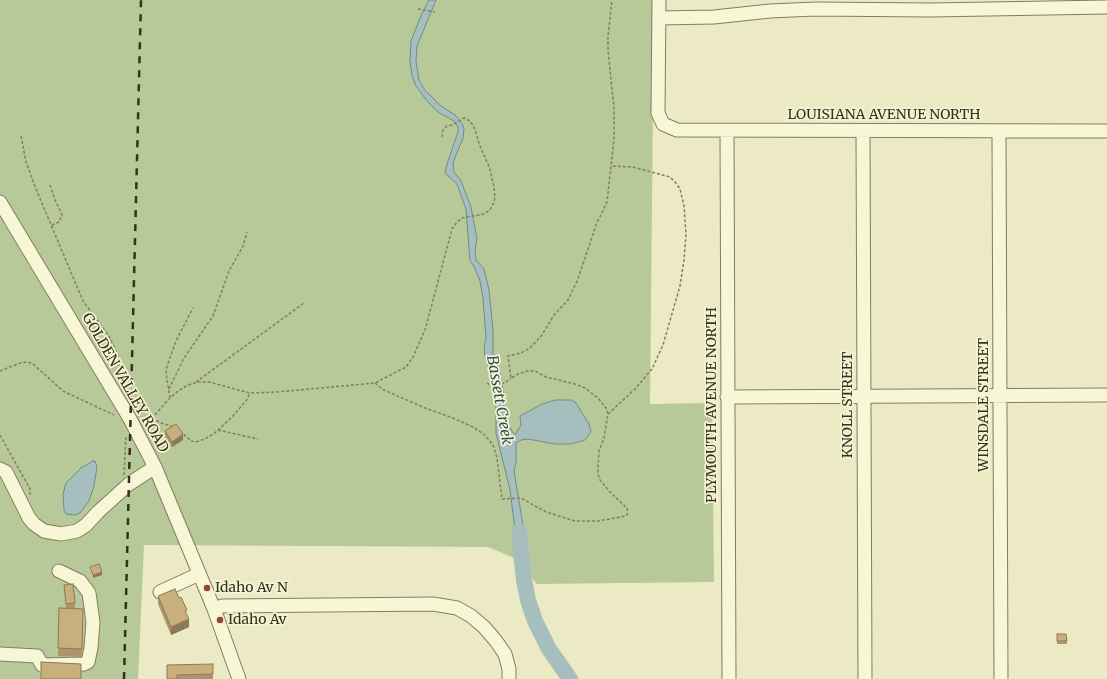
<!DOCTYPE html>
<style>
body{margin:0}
canvas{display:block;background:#eceac4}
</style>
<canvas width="1107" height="679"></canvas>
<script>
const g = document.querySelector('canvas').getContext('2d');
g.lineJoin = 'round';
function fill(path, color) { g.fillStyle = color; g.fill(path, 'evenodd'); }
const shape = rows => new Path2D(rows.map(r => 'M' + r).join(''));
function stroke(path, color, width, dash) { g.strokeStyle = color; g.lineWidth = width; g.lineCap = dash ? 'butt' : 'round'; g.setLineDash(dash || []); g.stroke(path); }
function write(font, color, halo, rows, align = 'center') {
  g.font = font + ' Merriweather,serif'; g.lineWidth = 3.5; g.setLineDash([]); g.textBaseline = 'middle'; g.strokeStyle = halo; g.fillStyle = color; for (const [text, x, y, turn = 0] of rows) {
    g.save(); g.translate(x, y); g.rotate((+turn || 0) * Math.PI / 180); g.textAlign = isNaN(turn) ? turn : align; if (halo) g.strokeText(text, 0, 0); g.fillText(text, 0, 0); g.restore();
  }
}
fill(shape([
 [0,0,654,0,650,404,712,403,714,582,537,584,512,557,488,547,144,545,138,679,0,679]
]), '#b7c999');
const water = shape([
 [429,0,436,0,417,46,416,61,419,80,424,89,441,106,455,115,462,123,464,129,463,138,456,155,453,163,454,172,461,181,471,207,477,239,475,250,476,260,484,269,489,290,493,330,493,359,499,369,503,390,504,411,506,421,512,431,515,435,521,425,520,416,542,404,555,400,572,400,576,403,589,424,591,432,585,440,571,444,555,444,528,439,521,440,516,443,516,463,514,471,523,525,524,554,514,553,515,530,510,490,496,433,496,409,493,381,485,356,484,347,486,338,483,298,480,281,474,266,470,261,466,209,457,184,445,173,448,161,458,132,458,127,454,121,438,112,427,101,416,86,412,76,410,61,411,41,422,13,429,0],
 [93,461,95,461,97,467,94,486,89,501,80,513,75,515,66,514,64,510,63,494,66,483,81,468,93,461]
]);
fill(water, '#a6bfbe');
stroke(water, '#6d8d8d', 1);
stroke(shape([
 [519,532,524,580,528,600,535,621,549,649,570,679]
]), '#a6bfbe', 16);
const minor = shape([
 [659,0,658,113,663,124,677,130,1107,131],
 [659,18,714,17,770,11,815,9,930,10,1107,7],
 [727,131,729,679],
 [863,131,865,679],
 [999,132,1001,679],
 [0,202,130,419,155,467,214,609,239,679],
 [727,397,1107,395],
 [0,469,6,472,29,518,34,524,44,531,61,534,77,531,86,525,98,512,129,484,155,467],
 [160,592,199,574],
 [214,609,222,606,433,604,457,608,471,616,484,627,496,641,505,654,509,669,509,679],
 [0,654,37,656,42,665,84,664,88,662,91,648,93,622,89,593,80,581,59,571]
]);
stroke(minor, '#857d5c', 15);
stroke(shape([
 [418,9,435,12],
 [21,136,26,162,36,189,83,301,109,336,119,357,121,382],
 [50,185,55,200,61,212,62,215,59,222,52,225],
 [0,371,20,363,28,362,33,364,63,391,114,415],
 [196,382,304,303],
 [375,383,382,389,425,408,453,418,473,427,485,435,493,445,497,458,502,499,521,498,546,512,575,521,598,521,626,516,628,513,627,508,610,492,600,480,598,474,598,466,599,451,604,438,608,414,606,408,598,398,585,388,575,384,546,377,535,371,527,371,518,374,511,378,508,356,521,353,530,348,542,335,554,315,568,300,578,279,597,222,600,217,607,202,614,139,614,108,608,50,608,36,612,0],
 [487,383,490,385,505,383,511,378],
 [169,389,184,358,213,316,229,271,243,246,247,232],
 [170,398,166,373,167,366,176,341,193,308],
 [608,414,635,389,652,369,663,345,680,286,684,260,686,235,684,206,680,189,675,182,670,177,633,167,611,166],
 [152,418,161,423,174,427],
 [145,426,169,399,178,391,188,385,198,382,209,382,250,393,277,392,375,383,406,367,413,357,425,330,452,229,457,222,462,218,484,214,490,210,493,204,495,198,494,187,490,169,480,146,474,127,470,121,464,118,452,125,447,126,443,130,442,138],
 [218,430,258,439],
 [180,431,191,441,196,442,205,439,216,432,233,416,246,401,250,393],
 [0,435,30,489,30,495],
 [124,475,126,435]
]), '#857d5c', 1.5, [3, 2]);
stroke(minor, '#f7f6d7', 13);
stroke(shape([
 [124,679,141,0]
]), '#36301f', 2.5, [7, 7]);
fill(shape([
 [165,431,183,440,172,447,165,436],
 [64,585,75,603,75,608,70,609,83,609,82,657,58,656,59,608,66,609],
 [158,596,187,616,189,627,171,635,158,604],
 [1057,634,1066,634,1067,644,1057,644],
 [213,664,213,679,167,679]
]), '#ac966b');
fill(shape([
 [183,434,183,440,172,447,172,442],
 [102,572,102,575,93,578,93,575],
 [189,619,189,627,171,635,171,627]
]), '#8c7a57');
const building = shape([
 [176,424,183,434,172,442,165,431,176,424],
 [99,564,102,572,93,575,90,567,99,564],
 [73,584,75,603,66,604,64,585,73,584],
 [175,589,179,598,181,597,187,610,185,611,189,619,171,627,158,596,175,589],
 [59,608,83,609,82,649,58,648,59,608],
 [1057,634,1066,634,1067,641,1057,641,1057,634],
 [41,662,81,664,81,679,41,679,41,662],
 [213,664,213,674,177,675,177,679,167,679,167,665,213,664]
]);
fill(building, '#c8af7c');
stroke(building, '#8c7a57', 1);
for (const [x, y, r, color] of [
 [207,588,4,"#91472f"],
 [220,620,4,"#91472f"]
]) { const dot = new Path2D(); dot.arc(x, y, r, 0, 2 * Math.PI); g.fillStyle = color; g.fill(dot); stroke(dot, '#f4f3d3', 1.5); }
write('14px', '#36301f', '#f4f3d3', [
 ["LOUISIANA AVENUE NORTH",884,115],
 ["GOLDEN VALLEY ROAD",125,383,60],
 ["PLYMOUTH AVENUE NORTH",712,405,-90],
 ["KNOLL STREET",848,405,-90],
 ["WINSDALE STREET",984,405,-90]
]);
write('14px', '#36301f', '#f4f3d3', [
 ["Idaho Av N",215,588],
 ["Idaho Av",228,620]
], 'left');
write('italic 15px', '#2f4e55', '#f4f3d3', [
 ["Bassett Creek",499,400,80]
]);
</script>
